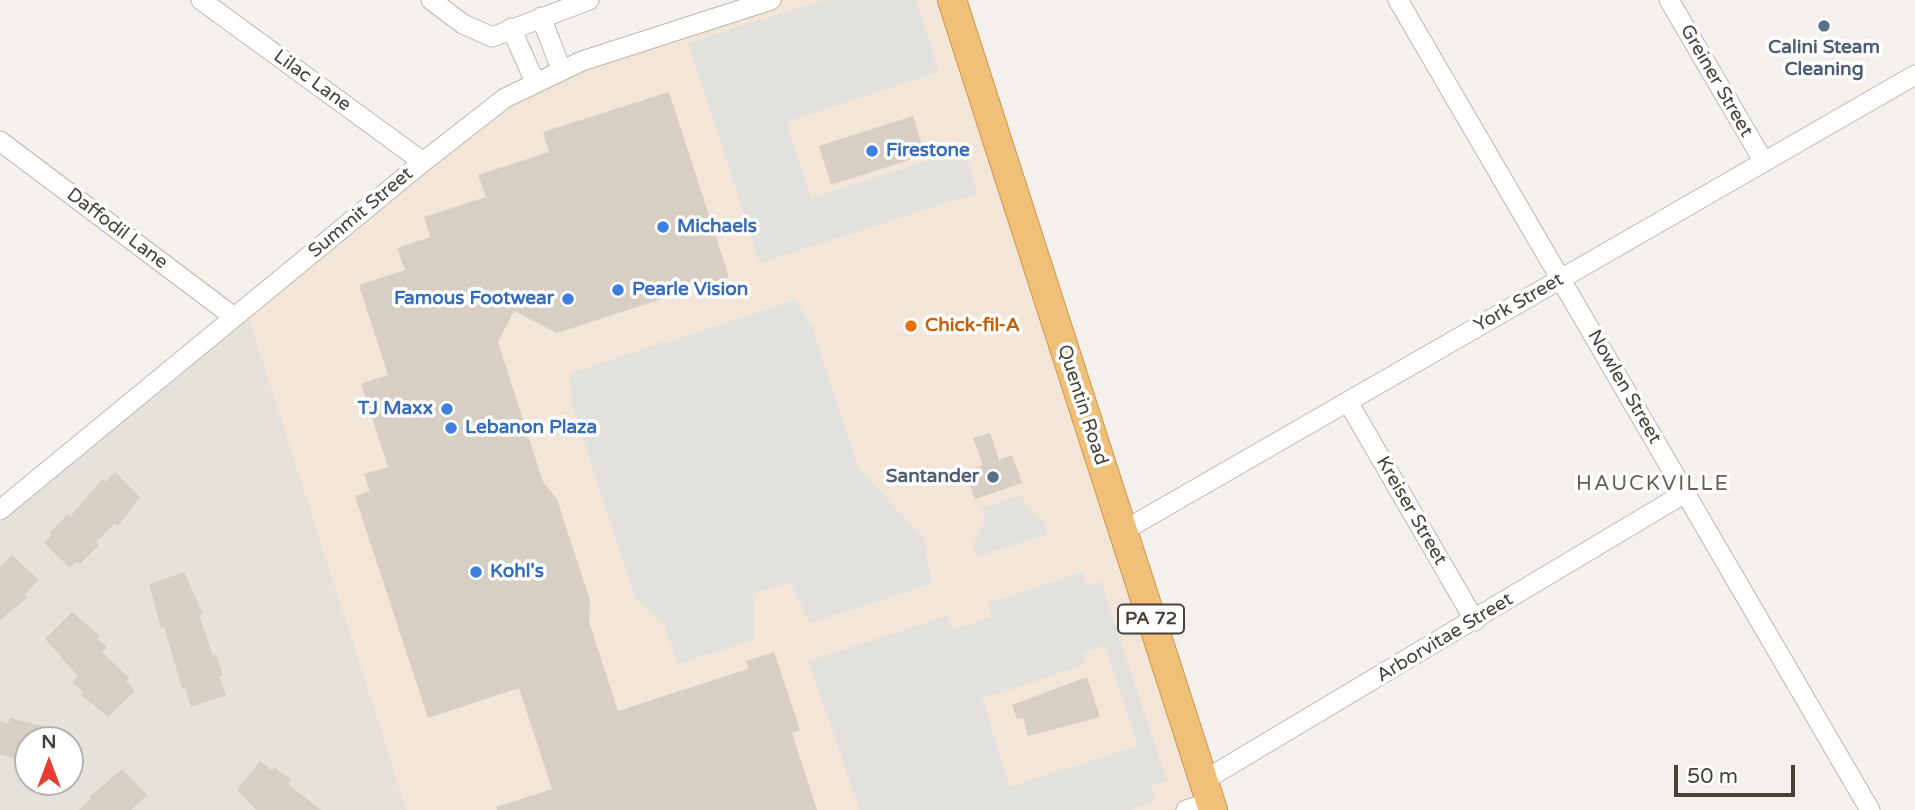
<!DOCTYPE html>
<style>
body{margin:0}
#map{position:relative;width:1915px;height:810px;overflow:hidden;background:#f4f0eb;font-family:"Varela Round",sans-serif}
canvas{display:block}
.north{position:absolute;left:14px;top:726px;width:70px;height:70px;box-sizing:border-box;background:#fff;border:2px solid #b5b3b0;border-radius:50%;rotate:0deg;font-size:19px;font-weight:700;line-height:28px;text-align:center;color:#474139}
.north::after{content:'';display:block;margin:auto;width:24px;height:32px;background:#e53f31;clip-path:polygon(50% 0,100% 100%,50% 72%,0 100%)}
.scale{position:absolute;left:1674px;top:765px;width:121px;height:32px;box-sizing:border-box;border:4px solid #474139;border-top:0;padding-left:9px;font-size:21px;line-height:24px;white-space:nowrap;color:#474139;-webkit-text-stroke:5px #fff;paint-order:stroke}
</style>
<div id="map">
<canvas width="1915" height="810"></canvas>
<div class="north">N</div>
<div class="scale">50 m</div>
</div>
<script>
const g = document.querySelector('canvas').getContext('2d');
g.lineJoin = 'round';
function fill(path, color) { g.fillStyle = color; g.fill(path, 'evenodd'); }
const shape = rows => new Path2D(rows.map(r => 'M' + r).join(''));
function stroke(path, color, width, dash) { g.strokeStyle = color; g.lineWidth = width; g.lineCap = dash ? 'butt' : 'round'; g.setLineDash(dash || []); g.stroke(path); }
function write(font, color, halo, rows, align = 'center') {
  g.font = font + ' "Varela Round",sans-serif'; g.lineWidth = 7; g.setLineDash([]); g.textBaseline = 'middle'; g.strokeStyle = halo; g.fillStyle = color; for (const [text, x, y, turn = 0] of rows) {
    g.save(); g.translate(x, y); g.rotate((+turn || 0) * Math.PI / 180); g.textAlign = isNaN(turn) ? turn : align; if (halo) g.strokeText(text, 0, 0); g.fillText(text, 0, 0); g.restore();
  }
}
fill(shape([
 [246,308,407,810,0,810,0,510],
 [28,740,70,740,70,782,28,782]
]), '#e7e2d9');
fill(shape([
 [771,0,952,0,1210,802,1186,810,407,810,246,308,505,98]
]), '#f3e6d8');
fill(shape([
 [823,0,916,0,939,72,786,122,811,198,964,149,978,193,760,263,688,43],
 [796,300,813,329,858,467,924,539,931,584,810,623,790,582,753,594,753,640,678,664,664,623,636,600,572,405,570,373],
 [1023,495,1026,507,1044,523,1047,534,976,557,972,545,985,521,981,508],
 [1082,572,1087,586,1101,581,1167,781,1151,786,1156,801,1129,810,860,810,808,661,947,616,952,630,992,617,988,603],
 [1105,645,1138,745,1010,787,982,698,1085,664,1082,653]
]), '#e3e1de');
fill(shape([
 [669,92,729,277,557,333,514,311,498,342,543,482,557,499,563,518,590,600,589,622,618,711,748,669,746,661,774,652,800,730,792,733,817,810,497,810,496,807,552,789,519,688,428,718,355,496,370,491,364,474,388,467,361,384,388,375,359,285,405,270,397,248,430,237,424,217,486,197,478,175,549,152,543,132],
 [913,116,925,155,831,185,819,146],
 [990,433,999,460,1012,455,1022,483,975,499,965,471,983,465,973,438],
 [115,472,140,497,118,526,115,523,96,542,99,545,80,564,77,561,70,568,44,543,51,536,49,533,68,514,70,517,102,479,105,482],
 [12,555,39,580,25,594,28,597,0,620,0,567],
 [184,572,203,614,199,615,213,656,216,654,223,675,219,676,226,695,191,707,185,688,182,688,164,627,161,628,149,584],
 [72,612,100,636,97,638,107,647,102,652,129,678,126,681,135,691,108,717,81,695,83,692,72,682,78,676,45,639],
 [1087,677,1100,717,1028,736,1023,718,1017,719,1012,705],
 [10,718,52,728,48,740,28,740,28,763,0,754,0,721,8,724],
 [260,761,271,770,274,767,291,780,288,784,321,810,256,810,237,790],
 [122,769,147,795,131,810,79,810,91,799,89,797]
]), '#d7cec4');
const minor = shape([
 [201,0,423,162],
 [431,0,463,24,492,37,589,0],
 [1398,0,1870,810],
 [1669,0,1764,162],
 [541,17,561,69],
 [511,28,531,73,537,81],
 [0,141,234,317],
 [1348,402,1475,621],
 [0,510,423,162,505,98,582,61,771,0],
 [1123,531,1915,75],
 [1203,781,1685,493],
 [1186,810,1210,802]
]);
const highway = shape([
 [952,0,1213,810]
]);
stroke(minor, '#beb7ae', 21);
stroke(highway, '#ce944a', 30);
stroke(minor, '#fff', 19);
stroke(highway, '#f0c079', 28);
for (const [x, y, r, color] of [
 [1824,26,7,"#5c6f8a"],
 [872,151,7,"#3f7fe0"],
 [663,227,7,"#3f7fe0"],
 [618,290,7,"#3f7fe0"],
 [568,299,7,"#3f7fe0"],
 [911,326,7,"#e8710a"],
 [447,409,7,"#3f7fe0"],
 [451,428,7,"#3f7fe0"],
 [993,477,7,"#5c6f8a"],
 [476,572,7,"#3f7fe0"]
]) { const dot = new Path2D(); dot.arc(x, y, r, 0, 2 * Math.PI); g.fillStyle = color; g.fill(dot); stroke(dot, '#fff', 2.5); }
for (const [x, y, w] of [
 [1151,619,66]
]) { const box = new Path2D(); box.roundRect(x - w / 2, y - 14.5, w, 29, 5); g.fillStyle = '#fff'; g.fill(box); stroke(box, '#474139', 2); }
write('bold 18px', '#474139', null, [
 ["PA 72",1151,619]
]);
write('bold 19px', '#4e5e75', '#fff', [
 ["Calini Steam",1824,48],
 ["Cleaning",1824,70],
 ["Santander",979,477,"right"]
]);
write('19px', '#474139', '#fff', [
 ["Lilac Lane",312,81,36],
 ["Greiner Street",1716,81,60],
 ["Summit Street",361,213,-40],
 ["Daffodil Lane",117,229,37],
 ["York Street",1519,303,-30],
 ["Nowlen Street",1624,387,60],
 ["Quentin Road",1082,405,72],
 ["Kreiser Street",1411,511,60],
 ["Arborvitae Street",1445,638,-31]
]);
write('bold 19px', '#366cbe', '#fff', [
 ["Firestone",886,151],
 ["Michaels",677,227],
 ["Pearle Vision",632,290],
 ["Famous Footwear",554,299,"right"],
 ["TJ Maxx",433,409,"right"],
 ["Lebanon Plaza",465,428],
 ["Kohl's",490,572]
], 'left');
write('bold 19px', '#c56008', '#fff', [
 ["Chick-fil-A",925,326]
], 'left');
g.letterSpacing = '2px';
write('21px', '#695e51', '#fff', [
 ["HAUCKVILLE",1653,484]
]);
g.letterSpacing = '0px';
</script>
